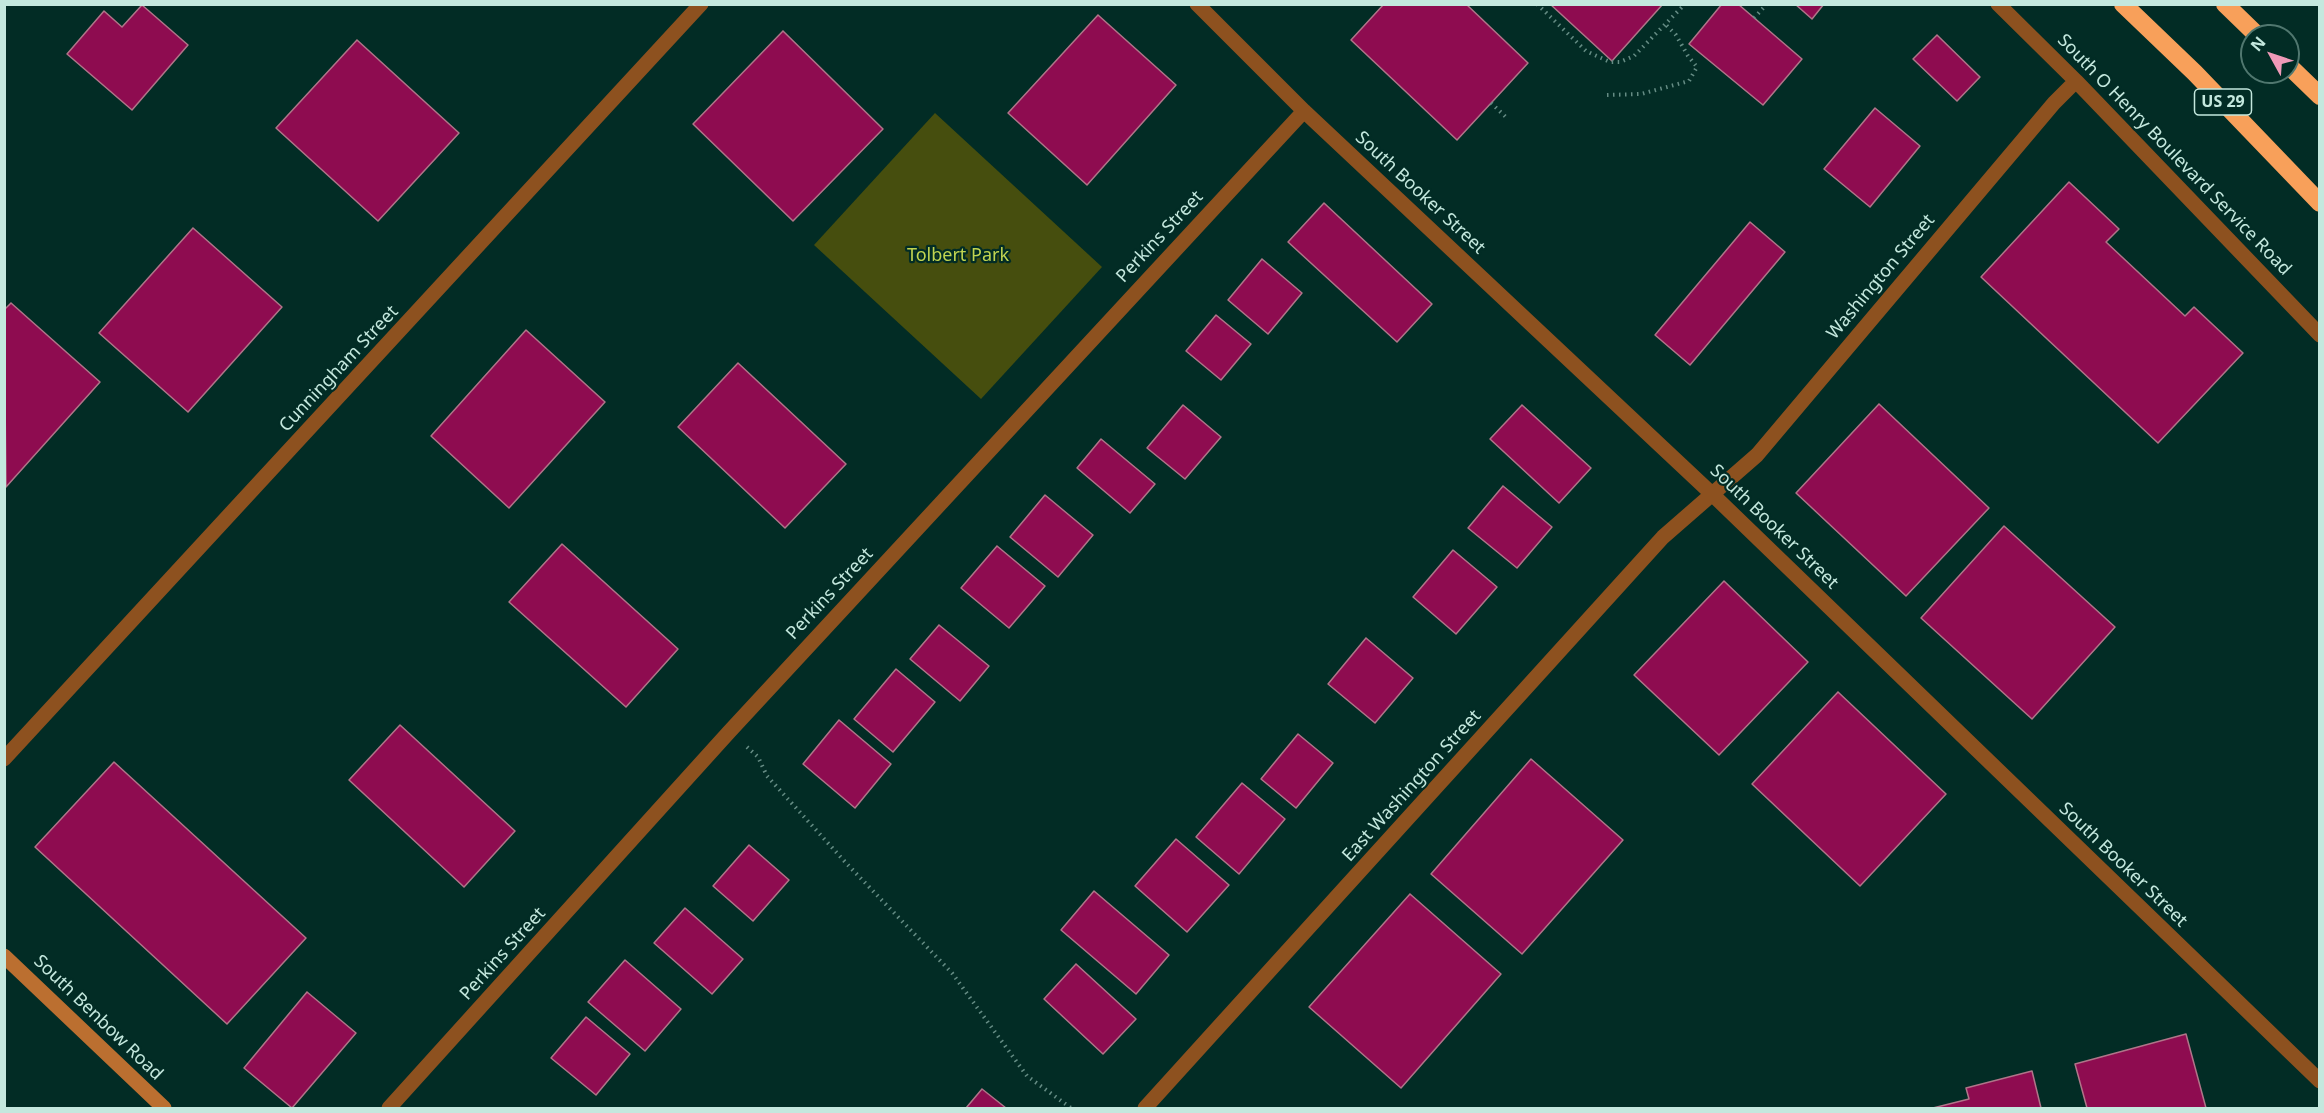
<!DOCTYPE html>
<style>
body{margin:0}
#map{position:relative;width:2324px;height:1113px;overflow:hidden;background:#022c25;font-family:"Noto Sans",sans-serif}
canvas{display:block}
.frame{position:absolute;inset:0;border:6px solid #c4e8de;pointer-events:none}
.north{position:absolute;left:2240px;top:24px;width:60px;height:60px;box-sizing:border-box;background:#022c25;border:2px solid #50776f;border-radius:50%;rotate:310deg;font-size:16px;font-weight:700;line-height:24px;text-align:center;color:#c4e8de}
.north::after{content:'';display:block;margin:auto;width:21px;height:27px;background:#ef9ab8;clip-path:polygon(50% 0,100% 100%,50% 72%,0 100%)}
</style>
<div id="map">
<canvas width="2324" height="1113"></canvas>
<div class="frame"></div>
<div class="north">N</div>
</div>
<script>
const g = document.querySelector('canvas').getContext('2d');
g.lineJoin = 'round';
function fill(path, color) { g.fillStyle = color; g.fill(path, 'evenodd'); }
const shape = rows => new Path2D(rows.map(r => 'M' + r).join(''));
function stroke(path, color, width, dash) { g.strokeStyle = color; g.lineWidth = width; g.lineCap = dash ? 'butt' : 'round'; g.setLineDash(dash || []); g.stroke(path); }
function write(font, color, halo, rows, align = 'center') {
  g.font = font + ' "Noto Sans",sans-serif'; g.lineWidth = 4.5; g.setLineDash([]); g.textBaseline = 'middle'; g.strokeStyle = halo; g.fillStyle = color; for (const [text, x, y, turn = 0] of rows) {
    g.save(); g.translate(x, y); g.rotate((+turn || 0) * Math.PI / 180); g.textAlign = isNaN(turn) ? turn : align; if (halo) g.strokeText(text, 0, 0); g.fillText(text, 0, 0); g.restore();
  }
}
fill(shape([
 [935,113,1102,267,981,399,814,245]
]), '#464e0e');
const building = shape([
 [1384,4,1466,4,1528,63,1457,140,1351,40,1384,4],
 [1550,4,1663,4,1612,61,1550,4],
 [1722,4,1738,4,1802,59,1763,105,1689,44,1722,4],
 [1795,4,1824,4,1812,19,1795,4],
 [142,5,188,45,132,110,67,54,104,11,122,27,142,5],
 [1098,15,1176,85,1087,185,1008,113,1098,15],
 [783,31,883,129,793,221,693,124,783,31],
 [1937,35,1980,77,1957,101,1913,59,1937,35],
 [357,40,459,133,378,221,276,128,357,40],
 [1875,108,1920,146,1870,207,1824,169,1875,108],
 [2069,182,2119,229,2106,242,2185,316,2194,307,2243,353,2158,443,1981,277,2069,182],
 [1324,203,1432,304,1397,342,1288,242,1324,203],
 [1750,222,1785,252,1690,365,1655,335,1750,222],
 [193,228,282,307,188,412,99,333,193,228],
 [1262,259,1302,293,1268,334,1228,300,1262,259],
 [11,303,100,382,6,487,4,310,11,303],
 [1216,315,1251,344,1221,380,1186,351,1216,315],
 [526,330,605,402,509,508,431,436,526,330],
 [738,363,846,464,785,528,678,427,738,363],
 [1879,404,1989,508,1906,596,1796,493,1879,404],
 [1183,405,1221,437,1185,479,1147,448,1183,405],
 [1522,405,1591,468,1559,503,1490,439,1522,405],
 [1101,439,1155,484,1130,513,1077,468,1101,439],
 [1503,486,1552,527,1517,568,1468,528,1503,486],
 [1045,495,1093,535,1058,577,1010,537,1045,495],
 [2004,526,2115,627,2032,719,1921,618,2004,526],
 [562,544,678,649,626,707,509,602,562,544],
 [997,546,1045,586,1009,628,961,588,997,546],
 [1453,550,1497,587,1456,634,1413,597,1453,550],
 [1724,581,1808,662,1719,755,1634,675,1724,581],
 [939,625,989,666,960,701,910,659,939,625],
 [1366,638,1413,678,1375,723,1328,684,1366,638],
 [896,669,935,702,893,752,854,719,896,669],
 [1838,692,1946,794,1860,886,1752,784,1838,692],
 [839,720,891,764,855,808,803,764,839,720],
 [400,725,515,831,464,887,349,780,400,725],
 [1298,734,1333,763,1296,808,1261,779,1298,734],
 [1531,759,1623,840,1522,954,1431,874,1531,759],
 [114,762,306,938,227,1024,35,847,114,762],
 [1242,783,1285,819,1239,874,1196,837,1242,783],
 [1176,839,1229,885,1187,932,1135,886,1176,839],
 [749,845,789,880,753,921,713,886,749,845],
 [1094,891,1169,955,1136,994,1061,930,1094,891],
 [1410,894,1501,974,1401,1088,1309,1007,1410,894],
 [685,908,743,959,712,994,654,943,685,908],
 [625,960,681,1009,645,1051,588,1002,625,960],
 [1076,964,1136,1019,1103,1054,1044,999,1076,964],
 [307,992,356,1033,292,1108,244,1068,307,992],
 [586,1017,630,1054,596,1095,551,1058,586,1017],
 [2186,1034,2206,1108,2087,1108,2075,1064,2186,1034],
 [2032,1071,2041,1108,1933,1108,1969,1099,1966,1088,2032,1071],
 [982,1089,1006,1108,966,1108,982,1089]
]);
fill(building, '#8e0c50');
stroke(building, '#b07589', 1.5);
stroke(shape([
 [1537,4,1586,51,1610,62,1620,62,1634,56,1685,4],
 [1754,18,1767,4],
 [1607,95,1641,94,1689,81,1697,67,1688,56,1676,35,1665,24],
 [1491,103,1508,119],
 [747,747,758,757,767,776,847,864,952,973,1027,1076,1071,1108]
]), '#658c84', 4, [1.5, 4.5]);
stroke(shape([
 [1197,4,1304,111,1712,494,2320,1081],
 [1998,4,2076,81,2320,335],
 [4,759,701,4],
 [389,1108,729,732,1304,111],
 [1145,1108,1663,537,1757,455,2054,103,2076,81]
]), '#8d511f', 15);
stroke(shape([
 [4,956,164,1108]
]), '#bb6f30', 15);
stroke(shape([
 [2123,4,2195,73,2320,203],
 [2225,4,2258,36],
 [2288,65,2320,96]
]), '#f8a05a', 18);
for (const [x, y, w] of [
 [2223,102,57]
]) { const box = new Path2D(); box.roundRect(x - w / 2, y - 13, w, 26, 4.5); g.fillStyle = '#022c25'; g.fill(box); stroke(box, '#c4e8de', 1.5); }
write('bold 16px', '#c4e8de', null, [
 ["US 29",2223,102]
]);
write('18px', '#c4e8de', '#022c25', [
 ["South O Henry Boulevard Service Road",2174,155,46],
 ["South Booker Street",1420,193,43],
 ["Perkins Street",1160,237,-47],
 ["Washington Street",1881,277,-50],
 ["Cunningham Street",339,369,-47],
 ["South Booker Street",1774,527,44],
 ["Perkins Street",830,594,-47],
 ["East Washington Street",1412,786,-48],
 ["South Booker Street",2123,865,44],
 ["Perkins Street",503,954,-48],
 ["South Benbow Road",98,1018,44]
]);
write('18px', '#c1d450', '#022c25', [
 ["Tolbert Park",958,256]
]);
</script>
